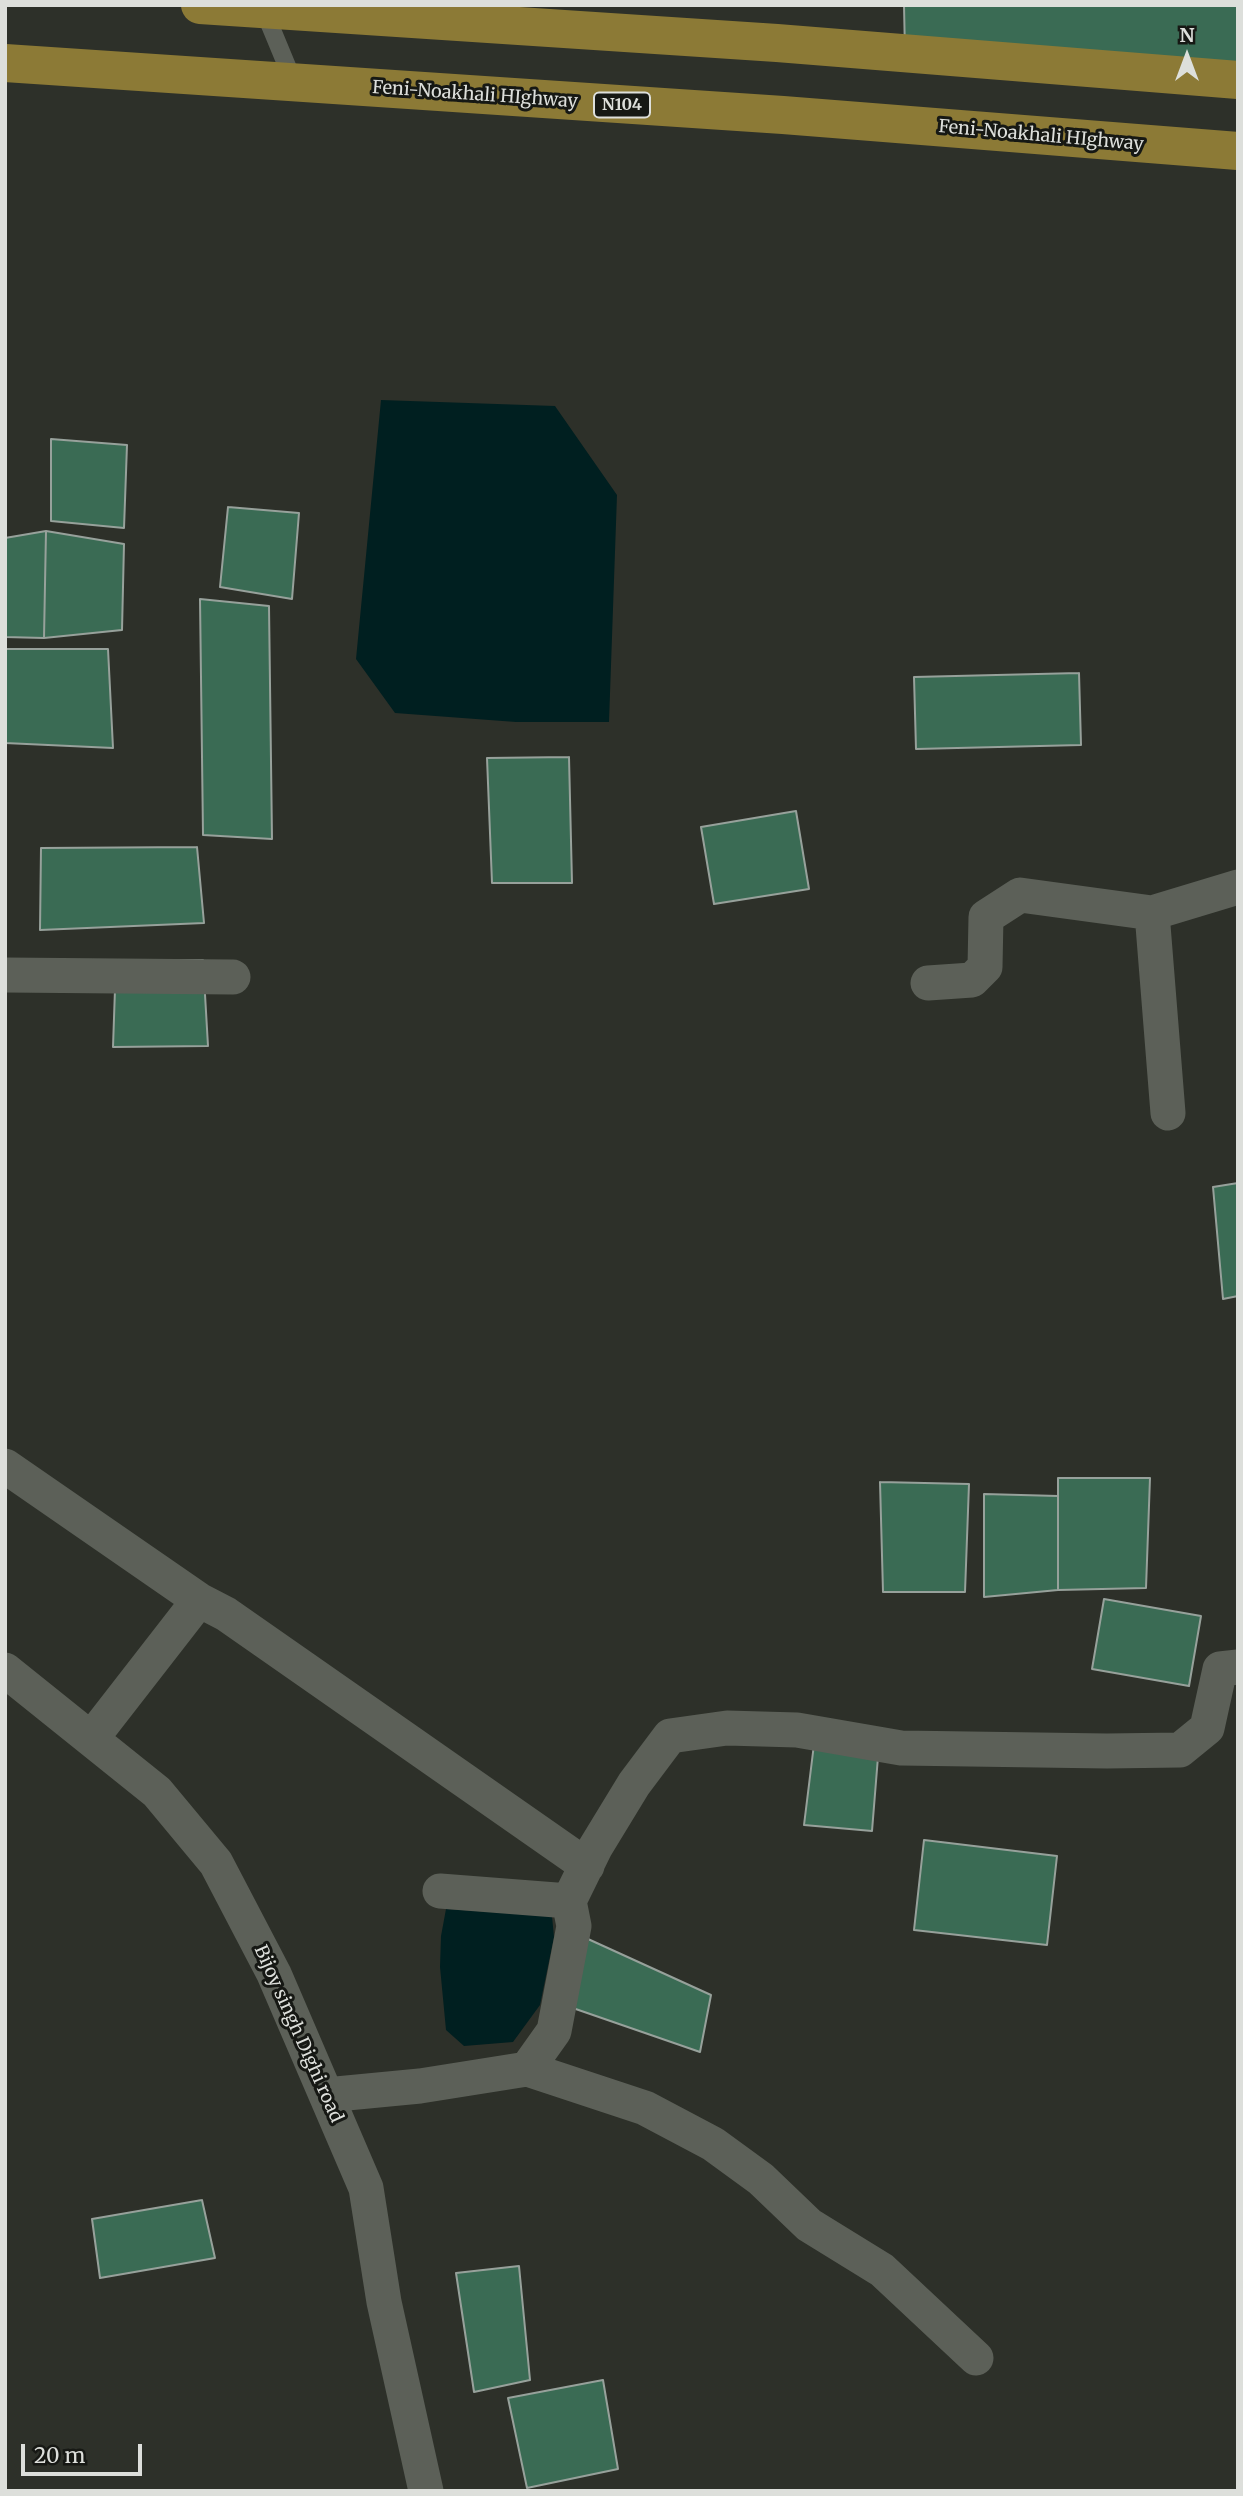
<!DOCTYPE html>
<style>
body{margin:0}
#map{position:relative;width:1243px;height:2496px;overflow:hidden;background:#2d3029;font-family:Merriweather,serif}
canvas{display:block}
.frame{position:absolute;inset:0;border:7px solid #dddfdb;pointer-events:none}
.north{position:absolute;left:1152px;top:21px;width:70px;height:70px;-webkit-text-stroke:5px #161814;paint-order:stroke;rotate:0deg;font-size:19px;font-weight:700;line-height:28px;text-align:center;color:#dddfdb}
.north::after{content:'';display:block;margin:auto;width:24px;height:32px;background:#dddfdb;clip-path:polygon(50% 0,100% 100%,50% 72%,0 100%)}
.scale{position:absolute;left:21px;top:2444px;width:121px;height:32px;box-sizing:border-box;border:4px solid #dddfdb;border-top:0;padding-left:9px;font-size:21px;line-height:24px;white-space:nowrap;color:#dddfdb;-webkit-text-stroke:5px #161814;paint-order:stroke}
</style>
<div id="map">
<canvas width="1243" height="2496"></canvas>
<div class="frame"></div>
<div class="north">N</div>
<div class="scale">20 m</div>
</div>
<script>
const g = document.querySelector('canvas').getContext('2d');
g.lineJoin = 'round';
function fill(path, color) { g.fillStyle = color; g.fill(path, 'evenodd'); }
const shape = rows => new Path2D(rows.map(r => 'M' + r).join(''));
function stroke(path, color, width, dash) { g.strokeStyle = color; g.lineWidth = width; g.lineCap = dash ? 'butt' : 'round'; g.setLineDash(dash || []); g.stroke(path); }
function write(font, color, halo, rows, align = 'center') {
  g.font = font + ' Merriweather,serif'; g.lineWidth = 6; g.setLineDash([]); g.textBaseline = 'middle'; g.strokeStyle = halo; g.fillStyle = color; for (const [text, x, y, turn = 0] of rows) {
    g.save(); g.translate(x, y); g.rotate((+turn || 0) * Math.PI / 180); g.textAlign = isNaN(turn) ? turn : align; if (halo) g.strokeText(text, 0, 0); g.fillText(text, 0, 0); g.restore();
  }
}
fill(shape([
 [381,400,555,406,617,495,609,722,516,722,395,713,356,659],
 [446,1909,552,1916,554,1937,540,2005,513,2042,464,2046,446,2030,440,1967,441,1936]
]), '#001f20');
const building = shape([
 [904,5,1238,5,1238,83,905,53,904,5],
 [51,439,127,445,124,528,51,521,51,439],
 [228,507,299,513,292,599,220,587,228,507],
 [46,531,124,544,122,630,44,638,46,531],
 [46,531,44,638,5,637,5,538,46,531],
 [200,599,269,606,272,839,203,835,200,599],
 [5,649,108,649,113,748,5,743,5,649],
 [1079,673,1081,745,916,749,914,677,1079,673],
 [569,757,572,883,492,883,487,758,569,757],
 [796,811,809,889,714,904,701,827,796,811],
 [197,847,204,923,40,930,41,848,197,847],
 [116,960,203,960,208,1046,113,1047,116,960],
 [1238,1183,1238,1296,1223,1299,1213,1187,1238,1183],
 [1058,1478,1150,1478,1146,1588,1058,1590,1058,1478],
 [880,1482,969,1484,965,1592,883,1592,880,1482],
 [984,1494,1058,1496,1058,1590,984,1597,984,1494],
 [1104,1599,1201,1616,1189,1686,1092,1669,1104,1599],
 [816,1728,880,1732,872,1831,804,1825,816,1728],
 [924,1840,1057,1856,1047,1945,914,1930,924,1840],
 [588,1939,711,1995,700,2052,567,2006,588,1939],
 [202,2200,215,2258,100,2278,92,2219,202,2200],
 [519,2266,530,2380,474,2392,456,2273,519,2266],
 [603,2380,618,2469,527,2488,508,2398,603,2380]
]);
fill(building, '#3a6b54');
stroke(building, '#97a19b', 2);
stroke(shape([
 [270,13,265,13,294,83]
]), '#5c6058', 18);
stroke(shape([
 [1152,913,1168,1113],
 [5,975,233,977],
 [928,983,972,980,985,967,986,917,1020,895,1152,913,1238,887],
 [5,1466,199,1600,226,1614,587,1866],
 [5,1670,157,1792,216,1863,274,1974,366,2188,384,2302,426,2491],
 [91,1739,199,1600],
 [569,1901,595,1848,634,1784,670,1736,727,1728,797,1730,901,1748,1107,1751,1180,1750,1207,1728,1220,1669,1238,1667],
 [527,2069,645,2108,713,2144,761,2179,809,2225,882,2270,976,2358],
 [326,2095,420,2086,527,2069,554,2031,574,1926,569,1901,440,1891]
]), '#5c6058', 35);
stroke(shape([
 [200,5,777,43,1238,80],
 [5,63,783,115,1238,151]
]), '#8c7a36', 38);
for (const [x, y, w] of [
 [622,105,56]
]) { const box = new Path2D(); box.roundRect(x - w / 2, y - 12.5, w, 25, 5); g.fillStyle = '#161814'; g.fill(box); stroke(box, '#dddfdb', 2); }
write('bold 16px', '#dddfdb', null, [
 ["N104",622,105]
]);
write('18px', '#dddfdb', '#161814', [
 ["Feni-Noakhali HIghway",475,95,4],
 ["Feni-Noakhali HIghway",1041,136,5],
 ["Bijoy singh Dighi road",298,2034,66]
]);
</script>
